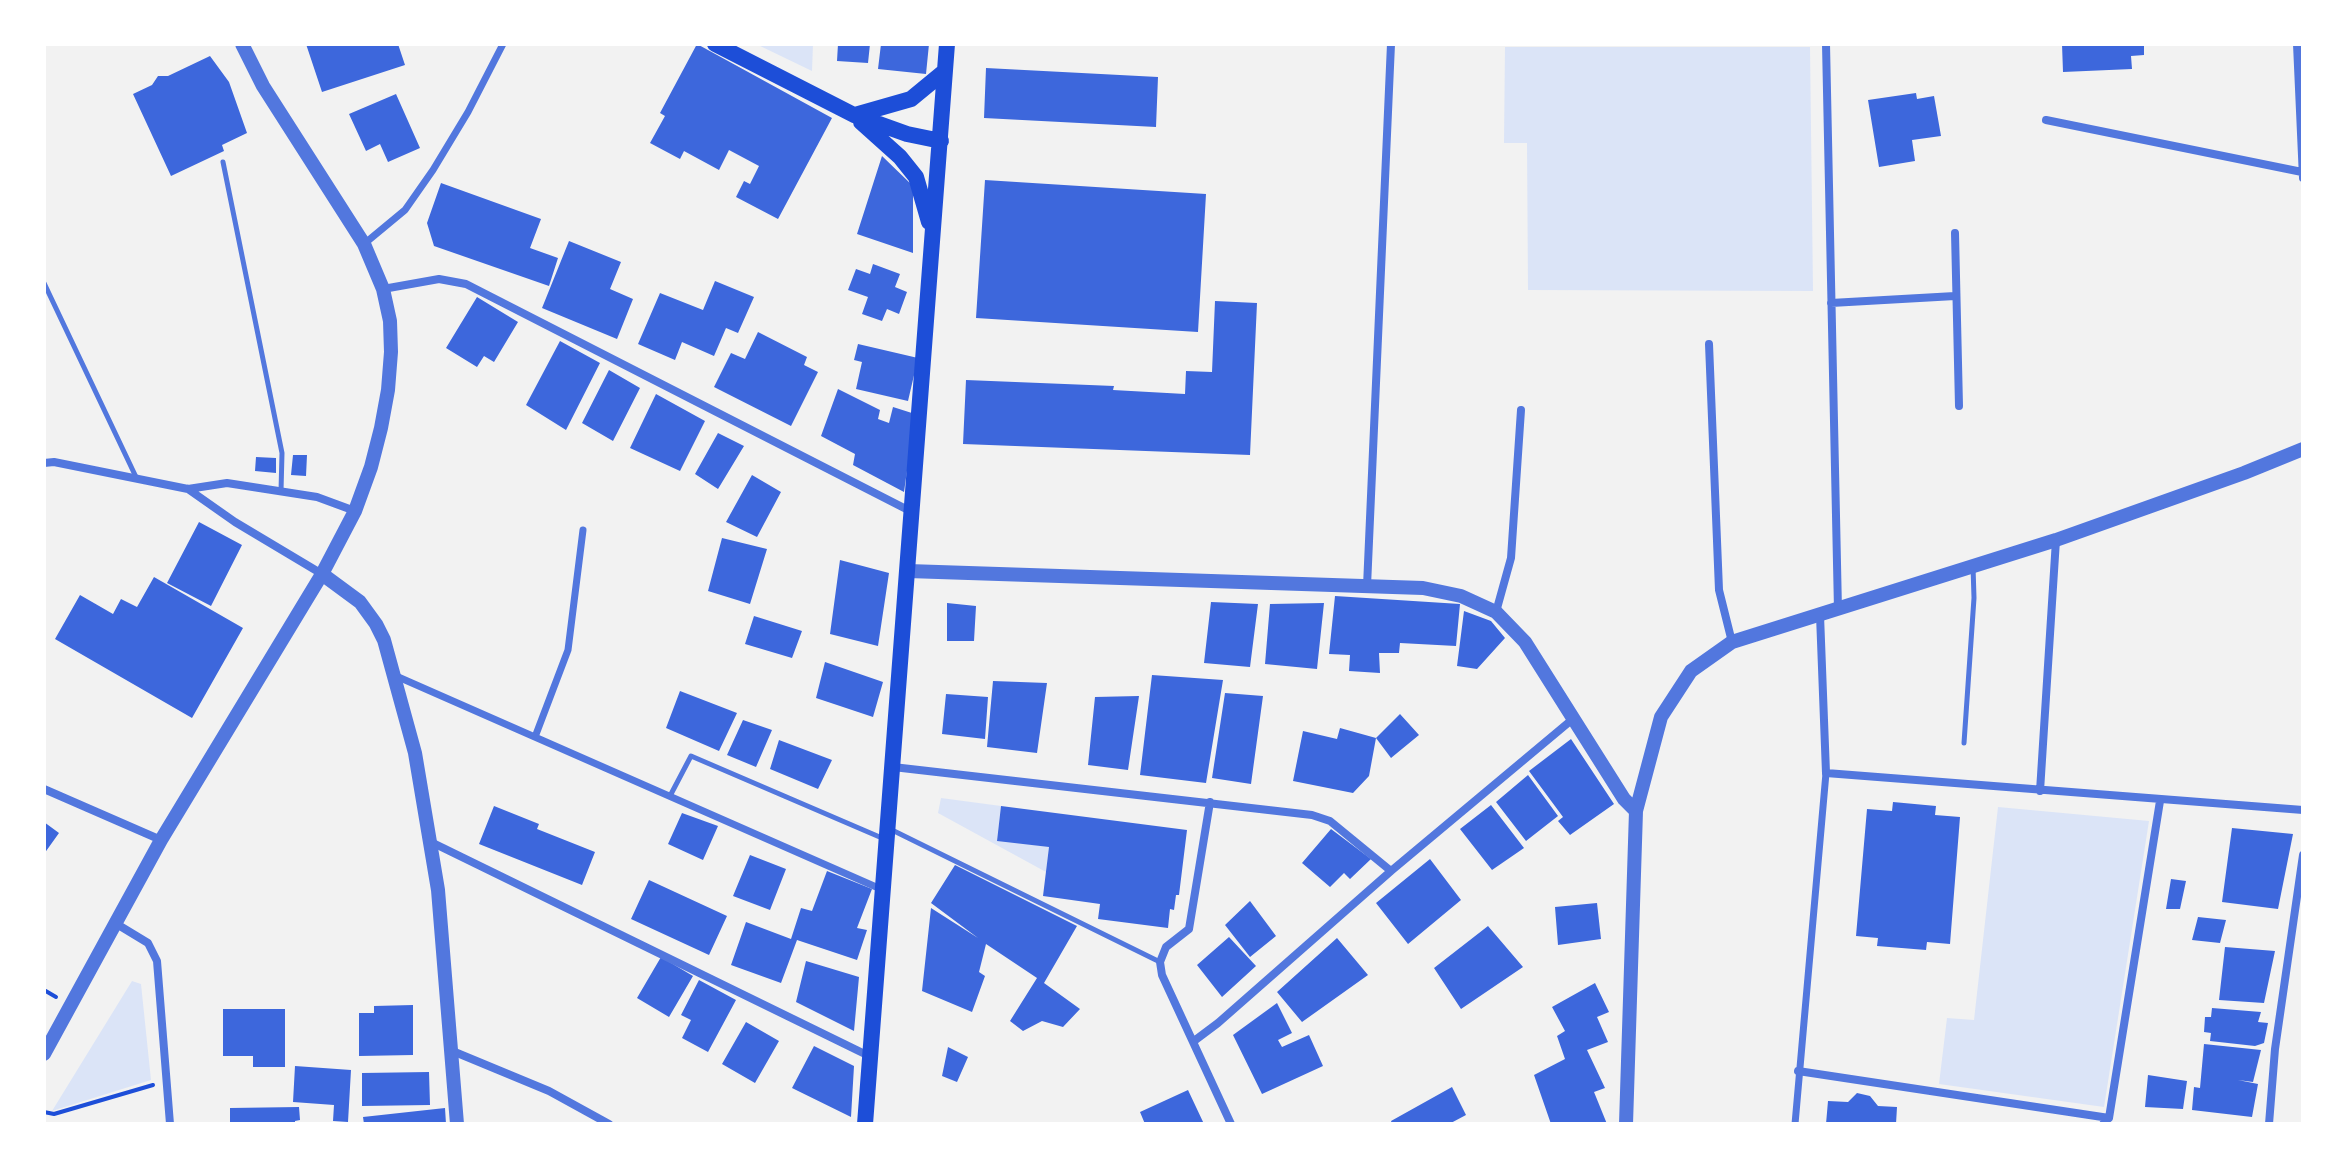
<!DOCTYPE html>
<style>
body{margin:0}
#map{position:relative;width:2347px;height:1168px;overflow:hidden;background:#f2f2f2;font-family:Ubuntu,sans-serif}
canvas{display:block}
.frame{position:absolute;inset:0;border:46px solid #fff;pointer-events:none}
</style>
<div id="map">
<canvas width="2347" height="1168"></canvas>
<div class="frame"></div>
</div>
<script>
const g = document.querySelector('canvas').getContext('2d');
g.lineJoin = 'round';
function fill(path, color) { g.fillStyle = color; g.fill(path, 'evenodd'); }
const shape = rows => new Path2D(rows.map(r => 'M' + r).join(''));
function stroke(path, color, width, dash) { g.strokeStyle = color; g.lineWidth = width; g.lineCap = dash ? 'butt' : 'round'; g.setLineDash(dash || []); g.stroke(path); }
fill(shape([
 [756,44,813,44,812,71],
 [1505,47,1810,47,1813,291,1528,290,1527,143,1504,143],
 [941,798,1001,806,997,840,1049,847,1046,872,938,813],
 [1998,807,2149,821,2104,1107,1939,1084,1947,1018,1974,1020],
 [132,981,141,984,151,1080,52,1111]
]), '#dbe4f7');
fill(shape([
 [306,44,398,44,405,65,322,92],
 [697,44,832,118,778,219,736,197,744,181,750,184,759,166,729,150,719,170,684,151,680,159,650,143,665,116,660,113],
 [838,44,870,44,868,63,837,61],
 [881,44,929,44,926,74,878,69],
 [2062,44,2144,44,2144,55,2131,56,2132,69,2063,72],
 [210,56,229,82,247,133,222,145,224,151,171,176,133,94,152,85,158,76,168,76],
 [986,68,1158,77,1156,127,984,118],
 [1916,93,1917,99,1934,96,1941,136,1912,140,1915,161,1879,167,1868,100],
 [396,94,420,148,388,162,380,144,366,151,349,114],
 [882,156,913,186,913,253,857,234],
 [985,180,1206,194,1198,332,976,318],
 [441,183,541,219,530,248,558,258,549,286,434,246,427,223],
 [569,241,621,262,610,289,633,299,617,339,542,308],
 [873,264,900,274,895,287,907,292,899,314,887,309,882,321,862,314,868,297,848,290,856,269,870,274],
 [715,281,754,297,738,333,726,328,714,356,682,342,675,360,638,344,660,293,703,310],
 [477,297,518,322,494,362,484,356,477,367,446,348],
 [1215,301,1257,303,1250,455,963,444,966,380,1114,386,1113,390,1185,394,1186,371,1212,372],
 [758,332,807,357,804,365,818,372,791,426,714,387,731,353,745,359],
 [560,341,600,363,566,430,526,405],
 [858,344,918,358,908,401,856,389,862,362,854,360],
 [609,370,640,388,613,441,582,423],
 [838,389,880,410,878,419,889,423,893,407,915,414,904,492,853,465,855,454,821,436],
 [656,394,705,421,680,471,630,448],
 [718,433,744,446,718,489,695,474],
 [293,455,307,455,306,476,291,475],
 [256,457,276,458,276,473,255,471],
 [752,475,781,492,757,537,726,522],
 [199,522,242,545,211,606,167,583],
 [722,538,767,549,750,604,708,591],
 [840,560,889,573,878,646,830,634],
 [154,577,243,628,192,718,55,639,80,595,113,614,121,599,137,607],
 [1335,596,1460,604,1456,646,1400,643,1399,653,1379,653,1380,673,1349,671,1350,655,1329,654],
 [1211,602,1258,604,1250,667,1204,663],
 [947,603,976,606,974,641,947,641],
 [1324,603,1317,669,1265,664,1270,604],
 [1464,611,1491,621,1505,638,1477,669,1457,666],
 [754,616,802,631,792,658,745,644],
 [825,662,883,682,873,717,816,698],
 [1152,675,1223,680,1206,783,1140,775],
 [993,681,1047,683,1037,753,987,747],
 [680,691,737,713,719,751,666,728],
 [1225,693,1263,696,1251,784,1212,778],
 [946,694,988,697,985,739,942,734],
 [1139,696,1128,770,1088,765,1095,697],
 [1400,714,1419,735,1391,758,1376,738,1369,776,1353,793,1293,781,1303,731,1337,739,1340,728,1376,738],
 [743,720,772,730,756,767,727,755],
 [1571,739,1614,804,1570,835,1558,821,1563,817,1529,771],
 [779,740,832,760,818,789,770,769],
 [1528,775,1558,816,1526,841,1496,802],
 [1893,802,1936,806,1935,815,1960,817,1950,944,1927,942,1926,950,1877,946,1878,938,1856,936,1867,809,1892,811],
 [1491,805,1524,848,1492,870,1460,829],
 [494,806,539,824,537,829,595,852,582,885,479,844],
 [1001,806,1187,830,1179,895,1176,895,1174,910,1170,909,1168,928,1098,919,1100,904,1043,896,1049,847,997,841],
 [682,813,718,826,703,860,668,844],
 [44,822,59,833,44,854],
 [2232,828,2293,834,2278,909,2222,902],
 [1331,829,1371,859,1350,879,1344,873,1330,887,1302,863],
 [750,855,786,869,770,910,733,896],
 [1430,859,1461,900,1408,944,1376,903],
 [955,865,1077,926,1044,983,1080,1009,1063,1027,1042,1021,1023,1031,1010,1021,1037,978,986,944,979,972,985,976,972,1012,922,991,931,908,978,938,931,903],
 [827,871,872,889,857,928,867,930,857,960,797,940,781,983,731,965,746,922,791,939,801,908,812,911],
 [2171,879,2186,881,2180,909,2166,909],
 [649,880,727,916,709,955,631,919],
 [1250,901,1276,936,1250,957,1225,925],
 [1597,903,1601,939,1558,945,1555,907],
 [2198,917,2226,920,2220,943,2192,940],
 [1488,926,1523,967,1461,1009,1434,968],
 [1229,937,1256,966,1222,997,1197,965],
 [1337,938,1368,975,1302,1022,1277,992],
 [2225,947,2275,951,2264,1003,2219,1000],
 [661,957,693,976,669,1017,637,998],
 [806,961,859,977,854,1031,796,1002],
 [699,980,736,1000,708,1052,682,1038,691,1020,681,1015],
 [1595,983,1609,1012,1597,1017,1608,1042,1587,1050,1605,1088,1594,1092,1607,1124,1551,1124,1534,1075,1565,1059,1557,1036,1565,1031,1552,1007],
 [1277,1003,1292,1033,1278,1040,1282,1047,1309,1035,1323,1066,1262,1094,1233,1035],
 [413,1005,413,1055,359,1056,359,1013,374,1013,374,1006],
 [2212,1008,2261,1012,2258,1022,2268,1023,2264,1043,2255,1046,2210,1041,2211,1033,2204,1032,2205,1017,2211,1017],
 [223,1009,285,1009,285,1067,253,1067,253,1056,223,1056],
 [746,1022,779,1041,755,1083,722,1064],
 [2204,1044,2261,1050,2253,1082,2238,1080,2258,1084,2252,1117,2192,1110,2194,1087,2200,1088],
 [814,1046,854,1066,851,1117,792,1088],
 [948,1047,968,1057,957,1082,942,1076],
 [295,1066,351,1070,348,1122,333,1121,334,1105,293,1102],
 [429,1072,430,1105,362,1106,362,1073],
 [2148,1075,2187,1081,2183,1109,2145,1107],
 [1452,1087,1466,1115,1449,1124,1392,1124,1391,1121],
 [1188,1090,1204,1124,1145,1124,1140,1112],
 [1857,1093,1870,1096,1878,1106,1897,1107,1896,1124,1826,1124,1828,1101,1848,1102],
 [299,1107,300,1120,295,1121,295,1124,230,1124,230,1108],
 [445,1108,446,1124,364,1124,363,1117]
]), '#3d67dc');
stroke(shape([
 [44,990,56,997],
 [44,1112,54,1114,153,1085]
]), '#1d4ed8', 4);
stroke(shape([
 [223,162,282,453,281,491],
 [44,283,136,477],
 [1964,743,1974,598,1973,566],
 [670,796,691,756,882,838],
 [892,830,1160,962]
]), '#5277de', 5);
stroke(shape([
 [364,244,405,210,433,170,468,112,503,44],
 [396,676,883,890],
 [535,737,568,650,583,530],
 [1795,1124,1826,773]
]), '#5277de', 7);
stroke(shape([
 [1826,44,1838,610],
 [2297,44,2303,178],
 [2046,120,2302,172],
 [1955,233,1959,406],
 [383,289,439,279,466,284,910,511],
 [1831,303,1955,296],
 [1709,344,1719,590,1732,642],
 [44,463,54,462,188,489,227,483,317,497,355,511],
 [188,489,235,522,322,574],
 [1367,586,1391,44],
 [1496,612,1511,558,1521,410],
 [1820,615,1826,773,2303,810],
 [893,767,1312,815,1330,821,1391,871],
 [44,789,161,840],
 [2040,791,2056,540],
 [1210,802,1189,929,1166,947,1160,962,1162,975,1231,1124],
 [431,842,869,1056],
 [115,923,148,943,157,961,170,1124],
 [1194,1041,1218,1023,1391,871,1574,718],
 [450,1050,549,1091,609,1124],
 [1798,1071,2109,1118],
 [2103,1124,2109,1118,2160,801],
 [2269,1124,2275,1049,2303,855]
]), '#5277de', 8);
stroke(shape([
 [908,571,1423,588,1461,596,1496,612,1525,642,1624,799,1636,811],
 [322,574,360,602,376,624,384,640,415,753,438,890,457,1124],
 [44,1054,161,840,322,574,355,511,371,467,381,428,388,390,391,352,390,321,383,289,364,244,263,86,242,44],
 [1626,1124,1636,811,1661,717,1691,671,1732,642,2056,540,2244,473,2303,449]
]), '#5277de', 14);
stroke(shape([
 [715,44,854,115,907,134,941,141],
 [855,115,911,99,945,71],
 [861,122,900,157,916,177,929,222],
 [865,1124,947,44]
]), '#1d4ed8', 16);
</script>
